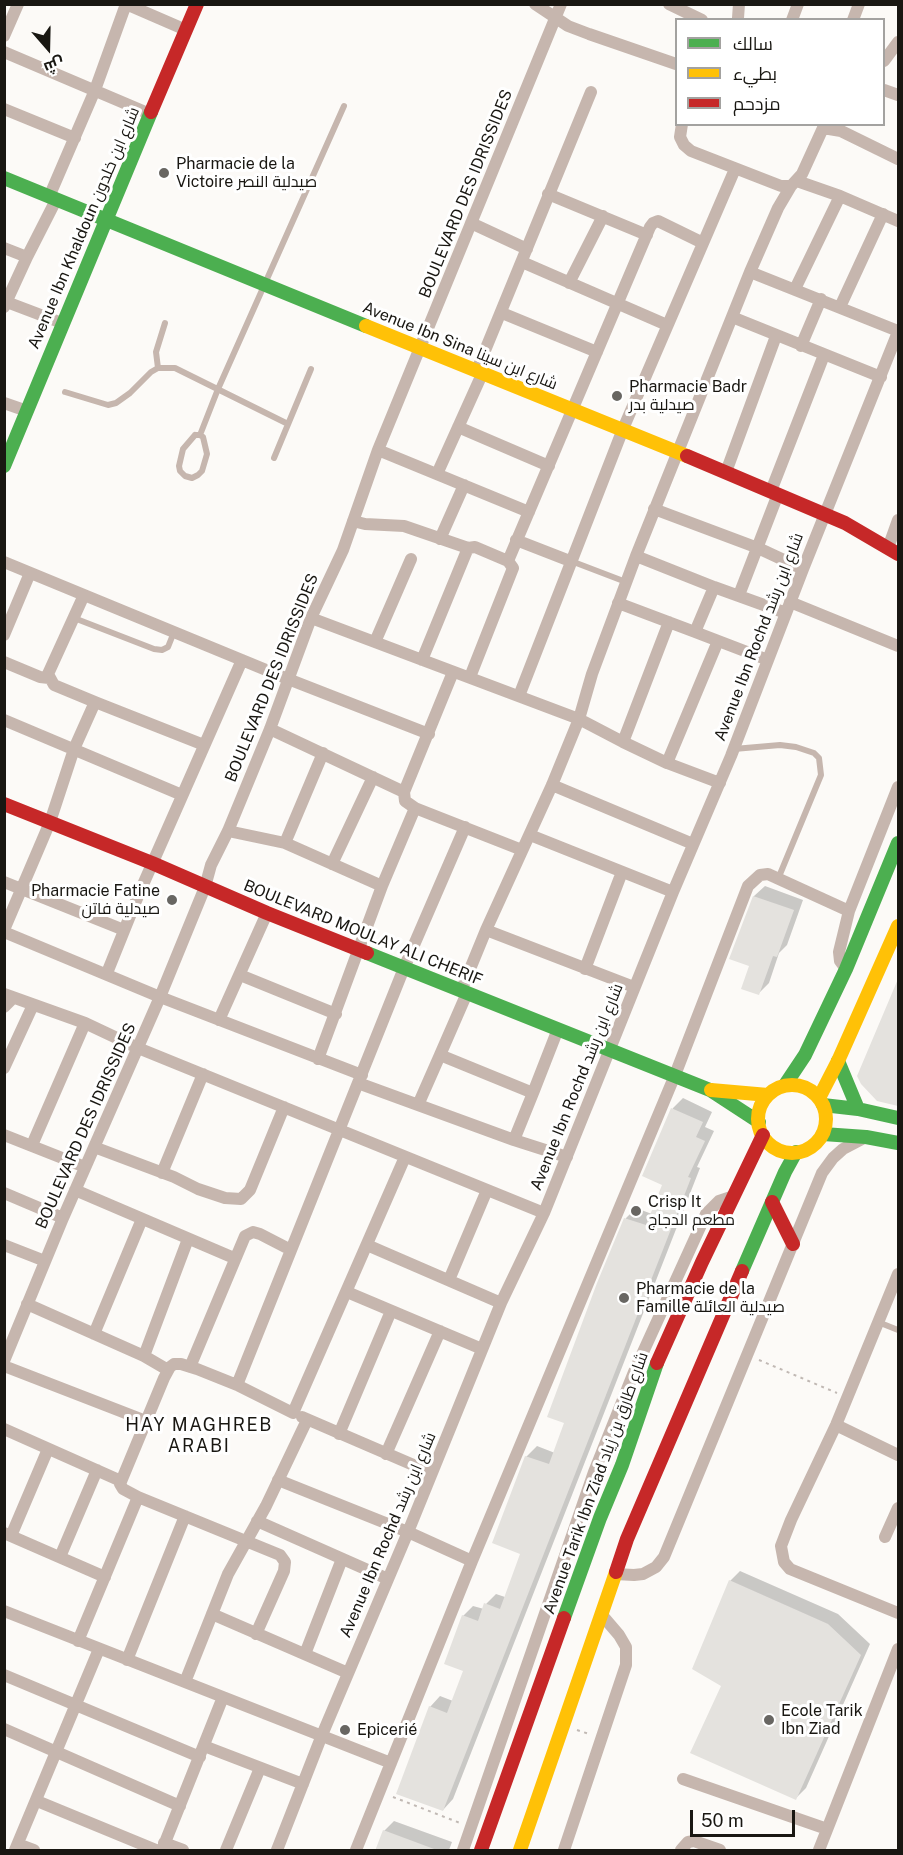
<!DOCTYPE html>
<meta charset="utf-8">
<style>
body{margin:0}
#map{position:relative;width:903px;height:1855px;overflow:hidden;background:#fcfaf7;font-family:"Public Sans",Cairo,sans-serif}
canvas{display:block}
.frame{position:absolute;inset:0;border:6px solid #191712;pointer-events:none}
.legend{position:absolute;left:675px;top:18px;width:210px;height:108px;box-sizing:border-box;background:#fff;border:2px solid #a3a2a0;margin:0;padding:8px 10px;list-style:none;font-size:18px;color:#191712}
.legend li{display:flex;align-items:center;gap:12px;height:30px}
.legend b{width:30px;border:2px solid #a3a2a0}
.north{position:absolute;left:18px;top:18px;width:60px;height:60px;-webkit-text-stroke:4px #fff;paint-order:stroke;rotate:160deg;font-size:16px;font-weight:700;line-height:24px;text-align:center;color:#191712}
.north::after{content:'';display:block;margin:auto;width:21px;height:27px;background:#191712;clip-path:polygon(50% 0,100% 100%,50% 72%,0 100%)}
.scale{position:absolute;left:690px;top:1810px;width:105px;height:27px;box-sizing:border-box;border:3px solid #191712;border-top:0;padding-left:8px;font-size:18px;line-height:21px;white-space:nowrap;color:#191712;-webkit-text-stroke:4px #fff;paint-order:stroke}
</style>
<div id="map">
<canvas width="903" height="1855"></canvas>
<div class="frame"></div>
<ul class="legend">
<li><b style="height:8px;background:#4caf50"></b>سالك</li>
<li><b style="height:8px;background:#ffc107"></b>بطيء</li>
<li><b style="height:8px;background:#c62828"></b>مزدحم</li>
</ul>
<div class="north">ش</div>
<div class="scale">50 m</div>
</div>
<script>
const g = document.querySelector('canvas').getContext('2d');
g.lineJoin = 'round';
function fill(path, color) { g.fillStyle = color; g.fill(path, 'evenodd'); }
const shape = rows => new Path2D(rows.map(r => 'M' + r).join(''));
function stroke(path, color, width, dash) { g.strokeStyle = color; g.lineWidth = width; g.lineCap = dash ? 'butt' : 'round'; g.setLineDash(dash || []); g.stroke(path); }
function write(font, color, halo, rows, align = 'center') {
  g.font = font + ' "Public Sans",Cairo,sans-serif'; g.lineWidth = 6; g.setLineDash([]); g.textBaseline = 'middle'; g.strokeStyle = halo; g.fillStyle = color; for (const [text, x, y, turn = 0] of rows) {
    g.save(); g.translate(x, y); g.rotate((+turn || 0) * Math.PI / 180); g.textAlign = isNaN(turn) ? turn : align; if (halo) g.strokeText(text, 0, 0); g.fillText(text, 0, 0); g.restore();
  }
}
fill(shape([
 [765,886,803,900,787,945,779,953,769,983,759,993,751,965,731,958,754,896],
 [898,983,898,1105,878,1100,859,1076],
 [683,1098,712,1112,705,1127,714,1131,697,1167,700,1168,453,1799,443,1810,430,1707,440,1696,453,1701,465,1670,463,1616,473,1606,484,1609,486,1604,496,1594,505,1597,522,1553,526,1457,537,1446,555,1453,566,1422,598,1284,626,1218,636,1208,652,1214,664,1185,644,1175,673,1108],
 [740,1571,838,1614,870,1644,806,1788,796,1798,723,1686,730,1581],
 [394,1821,452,1842,449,1850,376,1850,384,1831]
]), '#0003');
fill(shape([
 [753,896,794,910,777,957,773,956,759,995,741,989,749,966,729,959],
 [898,979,898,1106,877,1101,861,1084,857,1076],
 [671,1108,703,1122,696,1137,705,1141,688,1177,691,1178,443,1811,396,1794,429,1706,447,1713,463,1671,444,1664,462,1615,478,1621,484,1603,500,1609,520,1554,492,1543,525,1456,549,1464,564,1423,547,1417,597,1283,624,1218,646,1225,662,1185,642,1176],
 [729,1580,828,1624,861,1655,796,1800,690,1753,721,1686,692,1669],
 [383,1830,434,1849,434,1851,375,1851]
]), '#e4e2de');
stroke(shape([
 [759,1360,837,1393],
 [577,1730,589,1734],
 [393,1797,460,1823]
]), '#c1b9b4', 2, [3, 4.5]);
stroke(shape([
 [158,368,156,352,165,323],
 [65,392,108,405,116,403,130,393,151,372,158,368,175,368,288,424],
 [195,435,200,435,203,437,207,454,202,471,198,475,192,478,185,476,180,471,179,466,183,449,195,435],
 [200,435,218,389,344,106],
 [274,458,311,369],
 [571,561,626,582],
 [74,618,154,649,162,650,168,647,174,632],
 [734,749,780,745,796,747,814,753,819,758,821,775,778,879],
 [878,1322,898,1330]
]), '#c6b6ae', 6);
stroke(shape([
 [126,4,186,30],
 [535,4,568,26,589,34,676,64],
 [669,4,702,20],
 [738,18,739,4],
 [792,20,798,4],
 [853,20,859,4],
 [4,36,18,4],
 [4,52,150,114],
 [884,61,898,42],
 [884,90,898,95],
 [4,109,75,138],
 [682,124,680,137,684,145,691,151,781,186,791,186,802,174,823,128,841,131,898,159],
 [797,181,840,196,898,221],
 [548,194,647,235],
 [49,197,95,90,126,4],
 [471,223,527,249],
 [4,248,27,257,56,200],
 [522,262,667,325],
 [750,272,898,331],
 [569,283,603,216],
 [795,289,840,196],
 [4,301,62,323],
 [4,307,27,257],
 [840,307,883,214],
 [502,313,597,352],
 [732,317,881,377],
 [801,346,821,299],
 [477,370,591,92],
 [4,403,27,411],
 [458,427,549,466],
 [378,450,529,512],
 [726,472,776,336],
 [437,474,483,372],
 [771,491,824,355],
 [654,509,758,548,803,569],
 [353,521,365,524,404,526,468,548],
 [440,539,464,485],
 [516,540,570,561],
 [888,548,898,520],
 [508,561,650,227,653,223,658,221,703,243],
 [4,562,288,679,429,734],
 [714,587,695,632,768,660],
 [739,595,778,494],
 [790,602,898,646],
 [618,603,695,632],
 [786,613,714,587,636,556,750,272,778,208,791,186],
 [311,618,579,719,623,742],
 [4,635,30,573],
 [718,641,667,763,720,783],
 [375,642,411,559],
 [422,660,468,548,475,547,508,561,513,568,470,677],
 [4,662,40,677,49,678],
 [453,672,404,792,405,801,415,808,522,850],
 [519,696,623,429,735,169],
 [95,702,204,745],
 [4,720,182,795],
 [270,729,404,792],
 [667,763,623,742,669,622],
 [552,785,693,844],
 [228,831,285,843,382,886],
 [530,835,673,892],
 [285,843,323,753],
 [332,864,373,777],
 [4,882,124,930],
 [4,930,50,822,74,749,95,702,54,685,48,674,84,595],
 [486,930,634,987],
 [4,932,160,997,362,1075],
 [585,969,622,872],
 [846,969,840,961,839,952,849,911,898,787],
 [107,973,138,896,242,660],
 [240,975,336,1014],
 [461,991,486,930,552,785,579,719,592,674,636,556],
 [467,993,440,1055,533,1093,514,1140,567,1157],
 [4,994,85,1023,138,1048,544,1213],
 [4,1007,13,998],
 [219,1020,267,913],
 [318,1059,382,886,415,808],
 [4,1068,33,1005],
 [358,1083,514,1140],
 [533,1093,558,1029],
 [418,1105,440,1055],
 [4,1135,85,1167],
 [32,1145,85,1023],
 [94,1147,174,1177,198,1189,225,1198,241,1199,250,1190,284,1107],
 [162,1173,203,1074],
 [75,1190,234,1258],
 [4,1193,63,1218],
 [4,1245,45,1261],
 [367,1245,501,1303],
 [898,1274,836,1425,791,1520,781,1546,784,1562,790,1569,898,1613],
 [449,1280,487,1190],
 [347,1292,482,1349],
 [27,1304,144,1356],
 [94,1334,142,1219],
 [4,1361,63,1218,160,997,205,887,211,865,228,831,270,729,311,618,343,550,378,450,561,4],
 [4,1366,146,1421],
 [190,1367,245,1236,253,1232,260,1234,291,1250],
 [168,1370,144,1356,188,1239],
 [237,1385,404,968,465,827],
 [302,1417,432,1473],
 [836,1425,898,1455],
 [4,1429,121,1481],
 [339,1434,391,1311],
 [386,1454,440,1331],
 [278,1480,408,1532,472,1561],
 [257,1521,388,1579],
 [4,1533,105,1577],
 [11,1536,48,1449],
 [885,1537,898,1508],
 [60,1557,97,1470],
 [615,1574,634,1575,643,1574,656,1567,664,1557,822,1173,833,1158,843,1149,864,1138],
 [4,1611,391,1763],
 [212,1614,348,1673],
 [256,1634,284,1571,285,1562,280,1555,138,1497,123,1489,120,1484,164,1378,170,1367,174,1364,181,1364,197,1369,237,1385,293,1413,405,1157],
 [78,1641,138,1497],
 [305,1654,342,1559],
 [127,1660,185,1516],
 [4,1675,200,1757],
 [185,1682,228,1574,266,1506,307,1420],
 [4,1729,180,1806],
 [204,1746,303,1784],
 [683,1779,827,1829],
 [37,1801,156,1850],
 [164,1843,183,1850],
 [18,1844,34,1850],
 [15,1850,99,1649],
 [162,1850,223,1697],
 [226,1850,260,1768],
 [277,1850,322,1735,408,1532,501,1303,544,1213,673,892,731,756,803,569,898,332],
 [356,1850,472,1561,675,1075,748,886,760,875,768,874,849,911],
 [463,1850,594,1472,634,1372,706,1214,719,1201,734,1196],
 [564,1850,626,1665,626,1647,619,1635,601,1614],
 [681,1850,688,1842,694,1841,720,1850],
 [819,1850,898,1649]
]), '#c6b6ae', 12);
stroke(shape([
 [4,178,366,326],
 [4,466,151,112],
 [367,953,710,1090,759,1122],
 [838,1061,858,1109],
 [785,1085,805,1055,846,969,898,843],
 [823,1105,858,1109,898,1118],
 [823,1134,866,1137,898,1143],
 [742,1271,785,1172,796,1152],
 [564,1618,600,1518,622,1465,657,1363]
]), '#4caf50', 14);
stroke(shape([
 [366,326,687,456],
 '758 1119a34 34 0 1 1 68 0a34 34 0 1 1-68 0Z',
 [711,1090,768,1095],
 [819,1098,838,1061,898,926],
 [520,1850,616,1572]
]), '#ffc107', 14);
stroke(shape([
 [151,112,197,4],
 [687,456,845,523,898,554],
 [4,804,152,863,267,913,367,953],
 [772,1202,793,1244],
 [657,1363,702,1262,763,1135],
 [616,1572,627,1539,742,1271],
 [481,1850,564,1618]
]), '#c62828', 14);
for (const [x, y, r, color] of [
 [164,173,6,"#686662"],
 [617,396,6,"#686662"],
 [172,900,6,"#686662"],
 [636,1211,6,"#686662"],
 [624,1298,6,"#686662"],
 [769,1720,6,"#686662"],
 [345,1730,6,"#686662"]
]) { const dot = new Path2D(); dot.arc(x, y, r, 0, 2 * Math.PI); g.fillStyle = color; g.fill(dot); stroke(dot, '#fff', 2); }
write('16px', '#191712', '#fff', [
 ["Pharmacie de la",176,164],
 ["Victoire صيدلية النصر",176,182],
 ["Pharmacie Badr",629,387],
 ["صيدلية بدر",629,405],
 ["Pharmacie Fatine",160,891,"right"],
 ["صيدلية فاتن",160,909,"right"],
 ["Crisp It",648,1202],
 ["مطعم الدجاج",648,1220],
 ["Pharmacie de la",636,1289],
 ["Famille صيدلية العائلة",636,1307],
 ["Ecole Tarik",781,1711],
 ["Ibn Ziad",781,1729],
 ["Epicerié",357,1730]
], 'left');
write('16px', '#191712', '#fff', [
 ["BOULEVARD DES IDRISSIDES",466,194,-68],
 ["Avenue Ibn Khaldoun شارع ابن خلدون",84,228,-67],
 ["Avenue Ibn Sina شارع ابن سينا",460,346,22],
 ["Avenue Ibn Rochd شارع ابن رشد",759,637,-69],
 ["BOULEVARD DES IDRISSIDES",272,678,-68],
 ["BOULEVARD MOULAY ALI CHERIF",363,933,22],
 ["Avenue Ibn Rochd شارع ابن رشد",577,1087,-68],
 ["BOULEVARD DES IDRISSIDES",86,1126,-66],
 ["Avenue Tarik Ibn Ziad شارع طارق بن زياد",596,1483,-70],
 ["Avenue Ibn Rochd شارع ابن رشد",388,1535,-67]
]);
g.letterSpacing = '1.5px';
write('18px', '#191712', '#fff', [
 ["HAY MAGHREB",199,1425],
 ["ARABI",199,1446]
]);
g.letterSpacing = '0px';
</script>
